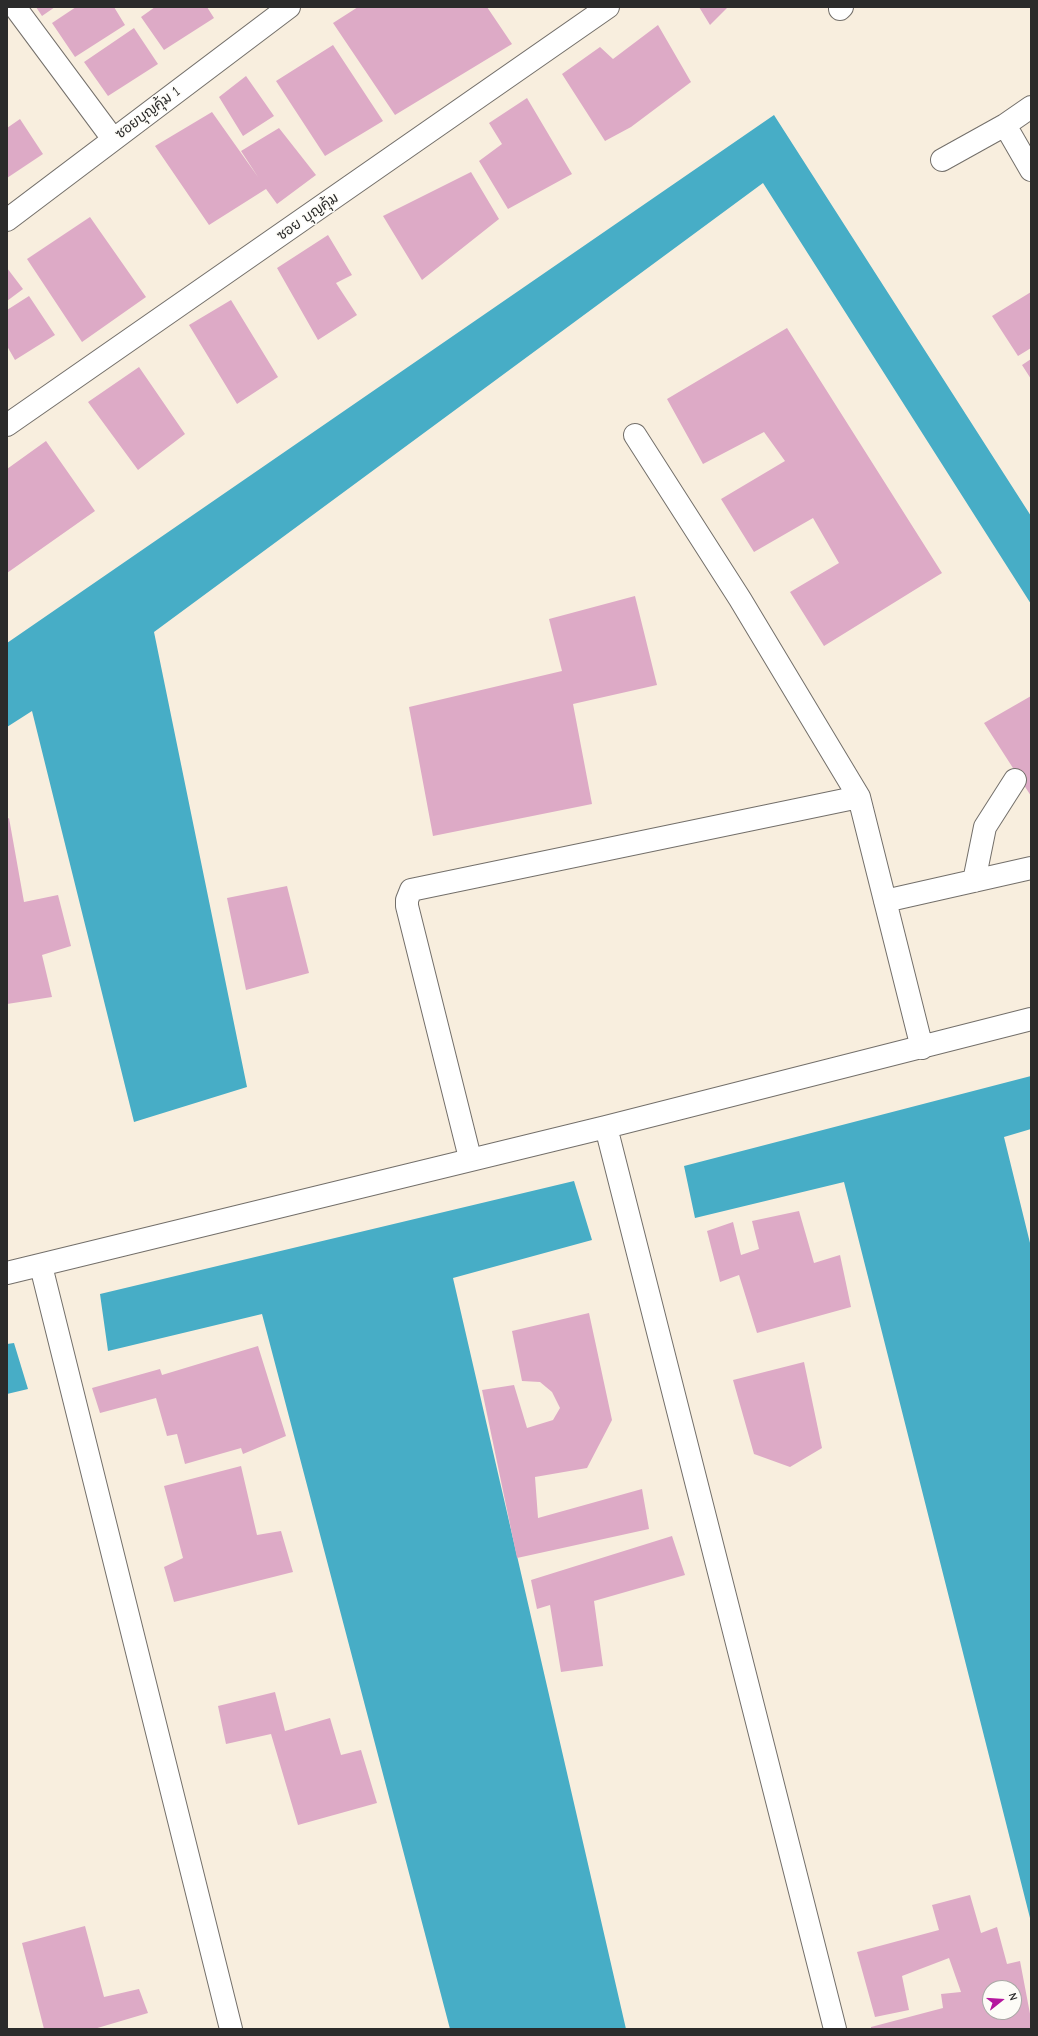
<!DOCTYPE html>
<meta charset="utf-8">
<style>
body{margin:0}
#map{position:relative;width:1038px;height:2036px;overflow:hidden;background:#f8eede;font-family:"Comic Neue",sans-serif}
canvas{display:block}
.frame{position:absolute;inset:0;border:8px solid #2b2b2b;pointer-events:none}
.north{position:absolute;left:982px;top:1980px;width:40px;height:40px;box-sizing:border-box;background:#fdfcf7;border:1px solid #a9a8a5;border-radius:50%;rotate:73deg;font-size:11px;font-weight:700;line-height:16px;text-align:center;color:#2b2b2b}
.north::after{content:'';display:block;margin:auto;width:14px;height:18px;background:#b5179e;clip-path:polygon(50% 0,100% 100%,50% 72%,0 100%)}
</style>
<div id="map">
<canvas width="1038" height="2036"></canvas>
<div class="frame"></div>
<div class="north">N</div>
</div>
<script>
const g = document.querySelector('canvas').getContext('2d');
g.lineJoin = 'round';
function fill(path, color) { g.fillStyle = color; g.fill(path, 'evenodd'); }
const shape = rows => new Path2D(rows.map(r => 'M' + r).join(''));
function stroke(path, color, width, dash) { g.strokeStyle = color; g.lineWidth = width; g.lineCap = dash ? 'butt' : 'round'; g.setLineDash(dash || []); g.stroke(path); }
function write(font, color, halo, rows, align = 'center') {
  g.font = font + ' "Comic Neue","Playpen Sans Thai",sans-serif'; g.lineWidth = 3; g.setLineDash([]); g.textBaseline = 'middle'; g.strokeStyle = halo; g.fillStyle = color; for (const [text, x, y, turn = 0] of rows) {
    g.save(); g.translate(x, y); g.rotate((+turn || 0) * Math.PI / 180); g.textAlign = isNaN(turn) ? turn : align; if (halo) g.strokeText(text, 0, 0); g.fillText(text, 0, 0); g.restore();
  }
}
fill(shape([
 [774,115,1031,516,1031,604,763,183,154,632,247,1087,134,1122,32,711,7,727,7,643],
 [1031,1076,1031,1129,1004,1137,1031,1247,1031,1922,844,1182,695,1218,684,1166],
 [574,1181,592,1240,453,1278,626,2029,450,2029,262,1314,108,1351,100,1294],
 [14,1343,28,1389,7,1394,7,1344]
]), '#47adc6');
fill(shape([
 [36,7,55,7,42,16],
 [76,7,114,7,125,25,75,57,52,23],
 [155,7,207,7,214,18,164,50,141,17],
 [358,7,487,7,512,44,395,115,333,23],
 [699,7,728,7,710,25],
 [658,25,691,82,631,127,605,141,562,74,600,47,613,59],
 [134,28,158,64,108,96,84,62],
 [333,45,383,121,325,156,276,81],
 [246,76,274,116,243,136,219,97],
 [527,98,572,174,508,209,479,161,502,144,489,123],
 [212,112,258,177,241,151,279,128,316,175,277,204,266,189,209,225,155,146],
 [20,119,43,154,7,178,7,128],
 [471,172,499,219,422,280,383,216],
 [90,217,146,297,82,342,27,259],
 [328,235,352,275,336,283,357,315,318,340,277,268],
 [7,268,23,289,7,301],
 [1031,292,1031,348,1018,356,992,316],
 [29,296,55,335,15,360,7,346,7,310],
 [231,300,278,377,237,404,189,325],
 [787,328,942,573,824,646,790,592,839,563,813,518,754,552,721,499,785,461,764,432,703,464,667,399],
 [1031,359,1031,379,1022,365],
 [139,367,185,434,138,470,88,402],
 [46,441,95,511,7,573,7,469],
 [635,596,657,685,573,704,592,804,433,836,409,707,562,671,549,619],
 [1031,696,1031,796,984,723],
 [9,818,24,902,58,895,71,946,42,955,52,997,7,1004,7,819],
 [287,886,309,973,246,990,227,898],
 [799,1211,814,1263,840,1255,851,1307,757,1333,739,1275,720,1282,707,1231,733,1222,741,1255,759,1249,752,1221],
 [589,1313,612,1420,587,1468,535,1477,538,1518,642,1489,649,1529,517,1558,482,1390,514,1385,527,1428,553,1420,560,1408,552,1392,540,1382,522,1381,512,1331],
 [258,1346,286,1436,243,1454,241,1448,185,1464,177,1434,167,1436,156,1398,100,1413,92,1388,160,1369,162,1375],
 [804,1362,822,1448,790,1467,754,1454,733,1380],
 [241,1466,257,1535,281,1531,293,1572,174,1602,164,1567,183,1558,164,1486],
 [672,1536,685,1575,594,1601,603,1666,561,1672,550,1605,537,1609,531,1580],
 [275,1692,285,1731,330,1718,341,1755,361,1750,377,1803,298,1825,271,1734,226,1744,218,1706],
 [970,1895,981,1933,997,1927,1007,1964,1020,1961,1031,2019,1031,2029,871,2029,871,2027,943,2008,941,1994,961,1992,949,1958,902,1976,909,2010,875,2017,857,1952,939,1930,932,1905],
 [990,1988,1014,1988,1014,2012,990,2012],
 [85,1926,104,1997,139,1989,148,2013,94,2029,44,2029,22,1943]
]), '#ddaac6');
const minor = shape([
 [15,7,113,139],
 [840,9,842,7],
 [1031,107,1005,125,1031,170],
 [942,160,1005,125],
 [7,220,289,7],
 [7,425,608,7],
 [635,435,740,599,859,797],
 [974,881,985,827,1015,780],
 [885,901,1031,868],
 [606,1127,835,2029],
 [470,1158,407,906,407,900,411,890,859,797,922,1048],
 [41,1266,231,2029],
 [7,1273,606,1127,1031,1019]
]);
stroke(minor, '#736f6a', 24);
stroke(minor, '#fff', 22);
write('14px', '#2b2b2b', '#fdfcf7', [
 ["ซอยบุญคุ้ม 1",148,113,-37],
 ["ซอย บุญคุ้ม",308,217,-35]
]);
</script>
